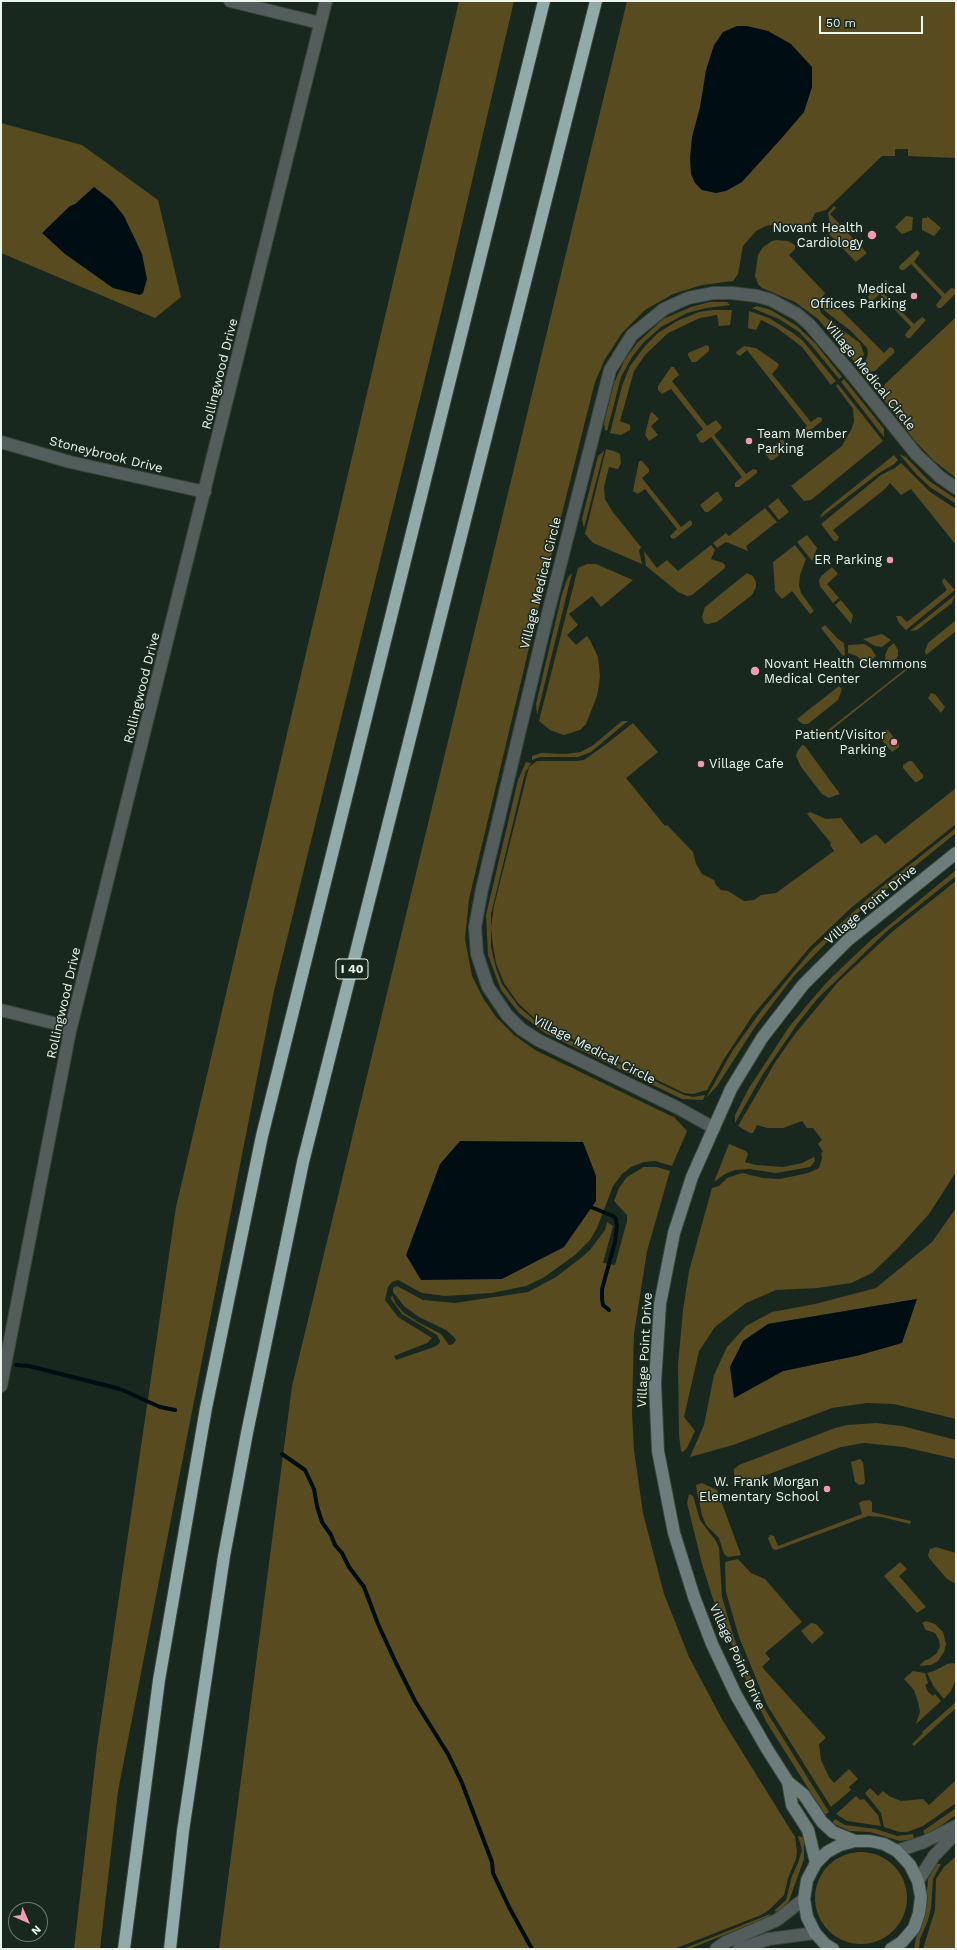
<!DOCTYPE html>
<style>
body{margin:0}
#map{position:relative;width:957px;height:1950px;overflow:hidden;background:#19281e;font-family:"Work Sans",sans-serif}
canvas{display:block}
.frame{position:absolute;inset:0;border:2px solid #ebf5ee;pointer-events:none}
.north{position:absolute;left:8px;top:1902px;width:40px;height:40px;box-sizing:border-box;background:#19281e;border:1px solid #6d7a71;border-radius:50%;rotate:135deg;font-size:11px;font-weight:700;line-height:16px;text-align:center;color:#ebf5ee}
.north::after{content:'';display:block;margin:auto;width:14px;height:18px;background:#f19ab4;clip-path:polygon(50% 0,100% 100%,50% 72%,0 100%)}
.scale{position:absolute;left:819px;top:16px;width:104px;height:18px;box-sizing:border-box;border:2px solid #ebf5ee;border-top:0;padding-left:5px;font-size:12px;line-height:14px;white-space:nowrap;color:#ebf5ee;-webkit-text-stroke:3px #19281e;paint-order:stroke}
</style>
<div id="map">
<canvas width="957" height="1950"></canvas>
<div class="frame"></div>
<div class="north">N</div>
<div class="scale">50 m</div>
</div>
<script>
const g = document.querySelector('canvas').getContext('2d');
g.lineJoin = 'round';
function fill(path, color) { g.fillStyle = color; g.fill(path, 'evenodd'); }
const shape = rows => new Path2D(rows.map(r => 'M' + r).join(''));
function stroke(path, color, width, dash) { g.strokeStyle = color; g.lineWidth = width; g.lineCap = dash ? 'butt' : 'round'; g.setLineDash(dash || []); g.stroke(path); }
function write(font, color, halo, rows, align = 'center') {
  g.font = font + ' "Work Sans",sans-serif'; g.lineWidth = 3; g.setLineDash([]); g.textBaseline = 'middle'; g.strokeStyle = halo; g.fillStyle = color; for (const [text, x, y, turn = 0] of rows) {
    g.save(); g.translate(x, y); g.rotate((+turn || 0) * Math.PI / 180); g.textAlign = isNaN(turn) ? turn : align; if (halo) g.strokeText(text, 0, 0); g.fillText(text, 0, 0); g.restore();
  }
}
fill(shape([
 [459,1,514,1,445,297,274,991,118,1791,100,1949,74,1949,97,1747,176,1207],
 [627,1,956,1,956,158,908,156,908,149,895,149,895,156,882,156,826,210,815,213,811,222,804,225,801,229,781,223,766,226,756,231,743,246,738,274,733,281,702,285,673,294,645,310,622,333,605,359,595,382,545,581,469,899,465,939,472,976,483,998,496,1017,514,1035,535,1050,667,1114,674,1117,687,1131,672,1166,655,1161,644,1162,631,1167,622,1174,613,1186,597,1228,590,1240,575,1255,543,1278,526,1286,492,1293,445,1296,422,1293,398,1280,392,1282,388,1287,385,1300,398,1317,432,1338,427,1343,394,1356,396,1360,434,1347,439,1344,440,1341,437,1335,402,1314,391,1299,392,1295,396,1304,404,1313,418,1322,441,1334,449,1345,453,1344,456,1340,454,1337,446,1330,419,1317,404,1306,393,1292,393,1288,397,1286,423,1300,455,1303,528,1292,556,1277,581,1258,590,1250,605,1230,607,1222,613,1226,603,1263,615,1265,627,1221,627,1215,614,1201,619,1188,627,1177,644,1167,657,1167,670,1171,647,1251,634,1334,632,1412,634,1450,643,1513,664,1594,689,1657,723,1721,795,1837,797,1851,796,1859,788,1878,784,1895,769,1910,761,1915,674,1949,219,1949,292,1386],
 [1,123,82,145,158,200,181,297,155,318,1,253],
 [834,206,836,208,830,214,867,253,856,262,829,234,830,225,828,213],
 [906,216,913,217,912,230,902,234,895,227],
 [927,216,941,228,934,236,922,230,922,218,927,218],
 [777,240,788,241,795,245,795,249,789,255,825,293,818,304,821,313,831,322,860,343,864,354,862,361,857,365,818,319,795,302,762,288,758,284,755,276,758,255,763,247,772,241],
 [917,250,920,253,914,262,945,294,951,288,956,289,956,293,941,308,938,308,936,305,942,297,911,264,904,270,901,270,899,268,900,265],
 [886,280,889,283,882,292,914,324,922,317,926,320,910,338,907,338,905,335,911,327,880,294,873,300,870,300,868,298,869,295],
 [828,297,884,353,890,347,894,349,894,353,875,371,866,372,859,367,866,360,868,354,867,348,851,331,825,311,822,304],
 [710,302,727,302,730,305,706,308,687,313,661,327,644,342,632,357,621,377,607,431,605,430,604,423,614,383,624,361,637,343,663,319,691,307],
 [757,306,771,310,797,326,816,344,842,377,839,379,812,346,799,332,779,319,752,308],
 [713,310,732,310,730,325,719,326,717,315,700,318,668,333,645,355,634,371,620,421,630,425,630,430,621,435,610,433,622,386,630,366,645,346,658,333,677,321,699,312],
 [749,311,769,318,793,333,803,341,836,381,831,385,802,347,777,328,761,320,756,330,748,328],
 [956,317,956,478,934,461,915,441,883,399,882,390,885,384],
 [707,345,709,347,709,351,696,362,692,362,688,356,688,353],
 [744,346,756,348,779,364,778,367,772,374,811,422,818,417,822,418,822,421,804,435,801,435,800,432,807,426,747,350,740,356,737,354,736,352],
 [671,367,674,367,679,375,672,381,707,426,716,420,721,426,722,428,714,435,746,474,753,469,757,470,757,473,739,487,735,487,735,483,742,477,711,437,703,443,700,442,696,435,703,429,671,389,662,394,658,390,658,386],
 [844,379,884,429,884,437,841,382],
 [838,384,883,441,811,500,804,501,791,486,842,446,852,428,854,421,853,409,836,386],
 [652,412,659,419,651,426,658,435,649,441,645,435,650,414],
 [781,440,783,440,788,448,773,460,770,460,765,453],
 [606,449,614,451,620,454,621,463,618,469,609,467,604,487,605,499,612,511,641,547,639,551,642,564,593,543,585,534],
 [604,451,584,528,582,519,598,456],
 [899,454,906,457,928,480,956,499,956,504,930,487,917,475],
 [894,455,898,460,893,465,879,473,820,518,823,512],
 [639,461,642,461,649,469,649,472,642,478,681,527,690,520,692,522,692,525,674,539,671,538,670,536,677,529,645,489,638,494,633,491],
 [901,463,930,492,956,509,956,545,911,489,901,495,890,483,885,489,833,530,839,537,837,541,834,541,821,524,881,475,895,468],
 [716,492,718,492,723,500,708,512,705,512,700,505],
 [778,498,789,512,779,520,768,506],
 [765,508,777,522,746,546,748,551,726,542,717,548,713,543,726,533,729,536],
 [807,535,817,548,812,561,797,542],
 [711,545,715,550,711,559,723,563,725,565,725,568,692,595,687,596,678,592,646,566,644,551,657,568,667,560,678,571],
 [795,545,806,559,800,575,799,585,801,593,814,611,810,614,792,591,782,599,775,591,773,562],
 [587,564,596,564,633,580,601,607,592,596,569,614,578,625,567,635,576,645,587,636,590,640,598,657,600,677,597,696,586,724,580,730,564,735,550,730,539,721,578,568],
 [832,567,838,574,827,584,839,598,833,603,820,586,819,581,821,576],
 [572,573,537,715,536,704,562,594,568,577],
 [747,573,753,576,756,582,756,587,752,595,717,622,708,624,704,623,702,617,705,607],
 [944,578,955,590,906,630,899,623,896,616,901,616,907,622,947,590,942,582],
 [955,595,952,603,917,630,910,631],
 [841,600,853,615,851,624,835,605],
 [956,620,956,631,926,655,925,651,928,643],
 [825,625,838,639,844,643,845,655,843,656,821,628],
 [882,634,891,640,882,647,875,646,863,639],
 [894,643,898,650,898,656,891,664,886,667,885,655,888,648],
 [864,644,871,648,876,656,866,665,857,656,848,653,848,645],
 [908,669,830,731,828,730,904,670],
 [839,686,842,689,838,700,808,724,803,724,800,722,797,719],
 [931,693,935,694,945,707,941,713,928,698],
 [622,721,628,721,591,752,578,757,540,757,532,760,532,756,541,753,566,754,580,752,592,746],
 [633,723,658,752,626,778,665,826,667,825,693,852,696,864,702,874,714,880,716,885,721,890,728,891,744,901,754,900,761,895,776,893,834,851,830,845,831,843,807,814,810,812,826,819,841,818,861,844,875,835,877,835,885,844,956,788,956,824,852,907,810,947,753,1015,724,1059,707,1090,693,1094,684,1093,546,1026,534,1018,518,1003,504,983,496,963,493,946,491,928,494,906,529,767,537,761,576,761,584,760,605,745],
 [885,730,888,730,899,744,899,747,892,752,879,737,879,734],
 [802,745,805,746,840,794,829,798,822,794,801,767,796,756,797,752],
 [909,761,912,761,923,775,923,778,917,782,915,782,903,768,903,765],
 [526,762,531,763,525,773,491,914,491,947,496,968,502,984,519,1007,539,1024,548,1030,684,1095,693,1097,705,1095,703,1100,682,1099,545,1033,519,1013,501,990,488,955,486,915,518,780],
 [956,828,956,833,866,906,839,930,794,976,755,1027,717,1086,706,1098,733,1050,761,1011,812,950,873,894],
 [956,870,956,876,887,931,818,998,798,1023,763,1074,735,1123,735,1115,749,1088,789,1027,808,1004,828,981,871,940],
 [956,881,956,1172,929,1214,899,1247,872,1273,851,1283,817,1288,776,1290,746,1303,715,1327,699,1351,684,1417,695,1431,687,1448,683,1452,681,1451,679,1435,678,1365,683,1310,689,1271,712,1188,719,1186,727,1178,742,1173,763,1178,780,1179,808,1173,819,1168,822,1158,821,1153,823,1152,818,1144,822,1140,813,1128,807,1128,802,1121,783,1128,767,1128,757,1125,753,1133,750,1133,738,1126,776,1061,795,1034,838,982,892,932],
 [729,1144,746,1151,748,1154,745,1162,756,1165,783,1167,802,1163,814,1157,815,1161,810,1167,776,1173,749,1169,735,1170,725,1174,714,1182],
 [956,1208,956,1419,894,1404,867,1403,832,1408,733,1445,690,1457,704,1425,714,1375,727,1347,746,1326,772,1312,815,1304,876,1288,932,1242],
 [917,1299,860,1355,783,1371,734,1398,768,1324],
 [876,1423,902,1426,956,1440,956,1459,904,1447,864,1443,841,1447,740,1485,734,1479,734,1469,739,1465,835,1428,847,1425],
 [860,1459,863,1462,865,1481,864,1484,859,1485,855,1482,851,1462],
 [702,1483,717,1490,741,1555,728,1557,724,1554,719,1538,706,1525,702,1515,697,1492,696,1485],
 [689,1494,693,1496,700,1520,716,1541,719,1548,722,1597,734,1638,751,1678,763,1706,829,1812,825,1815,767,1723,750,1689,713,1599,702,1564,687,1503],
 [870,1500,872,1502,872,1512,911,1521,910,1524,882,1517,868,1516,779,1549,775,1550,772,1548,768,1538,770,1535,774,1536,778,1546,862,1514,859,1503,862,1501],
 [936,1547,956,1553,956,1584,947,1579,929,1558,928,1555,930,1549],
 [738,1559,751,1573,765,1579,802,1622,765,1653,770,1659,762,1667,826,1738,819,1744,821,1760,829,1777,834,1783,849,1769,858,1779,849,1787,851,1790,831,1807,767,1705,739,1637,726,1592,725,1563,728,1561],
 [900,1562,907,1569,899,1576,926,1607,917,1613,884,1576],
 [926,1621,935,1624,943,1632,946,1644,944,1652,938,1661,931,1665,919,1666,924,1661,929,1659,937,1653,940,1646,939,1640,935,1633,926,1630,922,1623],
 [811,1623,816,1624,824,1633,812,1644,801,1631],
 [953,1663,956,1664,956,1679,951,1691,944,1699,934,1687,927,1673,934,1671,947,1664],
 [913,1671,925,1673,928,1683,925,1685,928,1692,933,1696,935,1694,941,1701,916,1724,920,1712,918,1702,914,1690,904,1679],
 [956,1702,956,1708,914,1746,912,1744,923,1733,922,1732],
 [956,1780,956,1803,923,1826,907,1832,899,1832,884,1827,881,1813,865,1793,870,1788,878,1796,883,1791,889,1796,901,1801,923,1799,929,1805],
 [856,1796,860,1800,864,1799,878,1815,881,1826,847,1821,836,1814],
 [956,1808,956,1815,926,1836,923,1831],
 [835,1819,845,1825,876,1829,897,1836,913,1834,914,1839,900,1841,870,1832,850,1831,832,1823],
 [798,1836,804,1838,804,1859,789,1901,779,1912,774,1911,786,1900,792,1876,798,1863,802,1850],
 '815 1898a46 46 0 1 1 92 0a46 46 0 1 1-92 0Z',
 [956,1856,956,1949,923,1949,935,1910,936,1879,944,1867],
 [936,1864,941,1864,933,1879,931,1908,928,1920,920,1939,919,1949,914,1949,916,1938,925,1914,928,1879],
 [770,1914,769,1917,689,1949,683,1949]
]), '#574b1f');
fill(shape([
 [737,26,747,26,768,31,791,44,812,67,812,87,804,112,780,140,742,182,726,191,716,193,702,190,695,183,691,174,690,158,692,137,700,107,706,70,714,45,723,32],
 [94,187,112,201,124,216,142,254,147,279,143,293,140,295,113,288,65,254,42,233,70,206,75,204],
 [460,1141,583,1142,596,1176,596,1201,564,1247,502,1279,421,1280,406,1255,440,1164],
 [917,1299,902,1343,860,1355,783,1371,734,1398,730,1367,743,1341,768,1324]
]), '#000e14');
stroke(shape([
 [591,1207,613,1216,616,1219,617,1226,615,1242,602,1289,602,1299,603,1305,609,1310],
 [16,1365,29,1366,120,1389,160,1407,175,1410],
 [282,1454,305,1470,314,1489,317,1506,322,1522,331,1535,335,1545,342,1553,349,1567,364,1587,378,1624,396,1663,415,1701,448,1754,462,1783,492,1862,493,1873,509,1907,532,1949]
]), '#000e14', 4);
const street = shape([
 [230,1,320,23],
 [1,442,70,462,205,492],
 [1,1010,61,1025,70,1031],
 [714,1128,678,1108,538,1040,521,1029,507,1015,488,987,477,954,475,927,482,889,546,621,610,370,632,335,664,309,688,298,713,293,732,293,757,296,771,300,797,314,809,324,850,372,916,454,940,477,956,488],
 [1,1386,70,1031,326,1],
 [897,1851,924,1842,956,1826],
 [918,1881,934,1856,956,1833],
 [716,1949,726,1942,777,1920,804,1899],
 [739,1949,769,1939,815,1933]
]);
const secondary = shape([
 [788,1782,792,1805,808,1830,816,1863],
 [855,1841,833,1832,822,1822,804,1795,788,1782,767,1749,736,1695,712,1644,694,1597,674,1533,658,1451,655,1383,660,1304,674,1233,692,1177,731,1089,762,1038,803,985,848,940,956,853],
 [833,1949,825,1944,815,1933,807,1917,804,1899,807,1880,816,1863,827,1852,840,1845,855,1841,870,1841,884,1844,897,1851,910,1865,918,1881,921,1897,919,1913,914,1928,902,1942,891,1949]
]);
const highway = shape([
 [124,1949,159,1680,206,1408,262,1136,544,1],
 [170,1949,183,1831,224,1556,247,1433,303,1162,596,1]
]);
stroke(street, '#36453b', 14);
stroke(secondary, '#36453b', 14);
stroke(highway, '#36453b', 14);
stroke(street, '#535d5b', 12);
stroke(secondary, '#6d7d7b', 12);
stroke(highway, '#93aba8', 12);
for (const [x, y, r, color] of [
 [872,235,5,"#f19ab4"],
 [914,296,4,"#f19ab4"],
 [749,441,4,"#f19ab4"],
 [890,560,4,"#f19ab4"],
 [755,671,5,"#f19ab4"],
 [894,742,4,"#f19ab4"],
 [701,764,4,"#f19ab4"],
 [827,1489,4,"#f19ab4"]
]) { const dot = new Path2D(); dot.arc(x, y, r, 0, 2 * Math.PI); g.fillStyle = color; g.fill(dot); stroke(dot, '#19281e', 1.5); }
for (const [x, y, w] of [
 [352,969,32]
]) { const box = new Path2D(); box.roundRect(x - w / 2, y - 10, w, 20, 3); g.fillStyle = '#19281e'; g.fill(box); stroke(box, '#ebf5ee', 1); }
write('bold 12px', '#ebf5ee', null, [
 ["I 40",352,969]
]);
write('13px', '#ebf5ee', '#19281e', [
 ["Novant Health",863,228],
 ["Cardiology",863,243],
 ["Medical",906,289],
 ["Offices Parking",906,304],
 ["Team Member",757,434,"left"],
 ["Parking",757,449,"left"],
 ["ER Parking",882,560],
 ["Novant Health Clemmons",764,664,"left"],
 ["Medical Center",764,679,"left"],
 ["Patient/Visitor",886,735],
 ["Parking",886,750],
 ["Village Cafe",709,764,"left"],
 ["W. Frank Morgan",819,1482],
 ["Elementary School",819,1497]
], 'right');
write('13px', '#ebf5ee', '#19281e', [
 ["Rollingwood Drive",220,374,-76],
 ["Village Medical Circle",870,376,51],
 ["Stoneybrook Drive",106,455,14],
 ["Village Medical Circle",541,583,-76],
 ["Rollingwood Drive",142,688,-76],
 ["Village Point Drive",871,905,-40],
 ["Rollingwood Drive",64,1003,-77],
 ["Village Medical Circle",594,1050,27],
 ["Village Point Drive",645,1350,-87],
 ["Village Point Drive",737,1657,65]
]);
</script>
